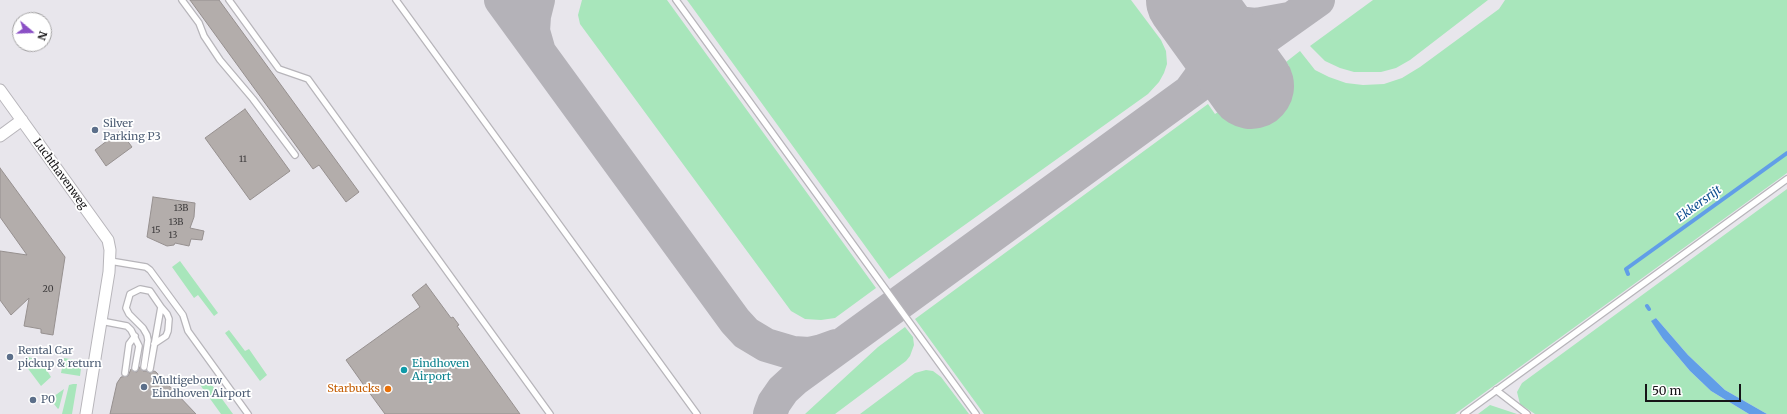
<!DOCTYPE html>
<style>
body{margin:0}
#map{position:relative;width:1787px;height:414px;overflow:hidden;background:#e8e6ec;font-family:Merriweather,serif}
canvas{display:block}
.north{position:absolute;left:12px;top:12px;width:40px;height:40px;box-sizing:border-box;background:#fff;border:1px solid #a2a1a2;border-radius:50%;rotate:109deg;font-size:11px;font-weight:700;line-height:16px;text-align:center;color:#161517}
.north::after{content:'';display:block;margin:auto;width:14px;height:18px;background:#8a4fc5;clip-path:polygon(50% 0,100% 100%,50% 72%,0 100%)}
.scale{position:absolute;left:1645px;top:384px;width:96px;height:18px;box-sizing:border-box;border:2px solid #161517;border-top:0;padding-left:5px;font-size:12px;line-height:14px;white-space:nowrap;color:#161517;-webkit-text-stroke:3px #fff;paint-order:stroke}
</style>
<div id="map">
<canvas width="1787" height="414"></canvas>
<div class="north">N</div>
<div class="scale">50 m</div>
</div>
<script>
const g = document.querySelector('canvas').getContext('2d');
g.lineJoin = 'round';
function fill(path, color) { g.fillStyle = color; g.fill(path, 'evenodd'); }
const shape = rows => new Path2D(rows.map(r => 'M' + r).join(''));
function stroke(path, color, width, dash) { g.strokeStyle = color; g.lineWidth = width; g.lineCap = dash ? 'butt' : 'round'; g.setLineDash(dash || []); g.stroke(path); }
function write(font, color, halo, rows, align = 'center') {
  g.font = font + ' Merriweather,serif'; g.lineWidth = 3.5; g.setLineDash([]); g.textBaseline = 'middle'; g.strokeStyle = halo; g.fillStyle = color; for (const [text, x, y, turn = 0] of rows) {
    g.save(); g.translate(x, y); g.rotate((+turn || 0) * Math.PI / 180); g.textAlign = isNaN(turn) ? turn : align; if (halo) g.strokeText(text, 0, 0); g.fillText(text, 0, 0); g.restore();
  }
}
fill(shape([
 [582,0,667,0,876,288,835,318,821,320,805,319,791,311,580,24,578,15],
 [687,0,1131,0,1161,40,1166,51,1167,64,1164,73,1159,82,1148,94,889,279],
 [1373,0,1488,0,1410,60,1396,68,1381,72,1354,72,1340,68,1325,61,1310,46],
 [1505,0,1787,0,1787,173,1455,414,984,414,915,319,1208,104,1215,114,1218,112,1221,116,1289,66,1286,62,1300,51,1315,70,1329,77,1346,83,1363,85,1384,84,1402,78,1420,67,1499,9],
 [1787,189,1787,414,1767,414,1725,390,1688,355,1656,318,1652,321,1663,339,1690,371,1711,391,1749,414,1535,414,1520,404,1517,392,1522,383],
 [180,261,218,313,214,316,198,295,194,298,172,267],
 [905,327,913,337,914,345,910,356,906,361,835,414,805,414,878,347],
 [229,330,245,351,249,349,267,375,260,381,225,333],
 [28,357,38,360,36,366,46,369,51,377,41,386,26,366],
 [64,358,82,361,80,376,61,373],
 [926,370,933,371,941,377,969,414,860,414,915,373],
 [206,377,233,414,221,414,198,382],
 [73,384,77,384,72,414,62,414,69,385],
 [64,389,59,408,58,409,50,399],
 [1490,405,1517,414,1478,414]
]), '#a8e6bb');
fill(shape([
 [1656,318,1688,355,1725,390,1767,414,1749,414,1711,391,1690,371,1663,339,1651,321]
]), '#619ee7');
stroke(shape([
 [1628,274,1626,269,1787,153],
 [1647,306,1649,309]
]), '#619ee7', 4);
stroke(shape([
 [501,0,735,321,746,333,766,345,793,353,809,354,822,351,836,346],
 [538,0,534,16,533,31,539,52],
 [1188,0,1205,31,1209,54,1202,75,1191,90],
 [1191,0,1213,16,1236,23,1256,25,1289,19],
 [770,414,774,403,783,390,795,379,1232,61,1318,0]
]), '#b4b2b8', 34);
stroke(shape([
 [1189,0,1251,86]
]), '#b4b2b8', 86);
const building = shape([
 [190,0,219,0,359,192,346,202,319,165,313,169,190,0],
 [245,109,290,171,250,200,205,138,245,109],
 [120,131,132,147,106,166,95,150,120,131],
 [0,168,65,257,53,335,41,333,41,329,24,326,29,298,11,315,0,300,0,251,27,255,0,217,0,168],
 [153,197,195,203,194,217,190,228,204,231,202,240,191,239,189,246,175,243,174,245,167,246,147,237,153,197],
 [426,284,451,318,453,317,459,325,457,326,520,414,385,414,363,384,346,360,420,307,412,295,426,284],
 [140,367,143,371,146,371,150,373,154,371,156,372,196,414,110,414,117,383,121,377,128,376,131,369,133,371,137,372,140,367]
]);
fill(building, '#b3adab');
stroke(building, '#96908f', 1);
const lane = shape([
 [182,0,199,23,204,36,220,60,253,99,295,155],
 [229,0,279,69,308,79,550,414],
 [396,0,697,414],
 [676,0,976,414],
 [110,261,146,267,150,270,183,315,188,331,248,414],
 [101,321,127,326,131,330,139,346,135,368],
 [154,344,166,336,168,331,169,319,167,314,161,307],
 [144,367,148,340,147,335,143,328,129,314,126,308,130,294,140,289,150,291,161,307,150,369],
 [125,373,129,344,135,336],
 [1496,390,1527,414],
 [1464,414,1787,179]
]);
const street = shape([
 [0,90,108,240,110,250,109,272,86,414],
 [0,136,22,120]
]);
stroke(lane, '#b7b5ba', 8);
stroke(street, '#b7b5ba', 13);
stroke(lane, '#fff', 5.5);
stroke(street, '#fff', 11);
for (const [x, y, r, color] of [
 [95,130,4,"#5c6f8a"],
 [10,357,4,"#5c6f8a"],
 [404,370,4,"#0f9aa8"],
 [144,387,4,"#5c6f8a"],
 [388,389,4,"#e8710a"],
 [33,400,4,"#5c6f8a"]
]) { const dot = new Path2D(); dot.arc(x, y, r, 0, 2 * Math.PI); g.fillStyle = color; g.fill(dot); stroke(dot, '#fff', 1.5); }
write('9px', '#3d3b3c', null, [
 ["11",243,159],
 ["13B",181,208],
 ["13B",176,222],
 ["15",156,230],
 ["13",173,235],
 ["20",48,289]
]);
write('11px', '#4e5e75', '#fff', [
 ["Silver",103,124],
 ["Parking P3",103,137],
 ["Rental Car",18,351],
 ["pickup & return",18,364],
 ["Multigebouw",152,381],
 ["Eindhoven Airport",152,394],
 ["P0",41,400]
], 'left');
write('11px', '#161517', '#fff', [
 ["Luchthavenweg",60,174,54]
]);
write('11px', '#0d838f', '#fff', [
 ["Eindhoven",412,364],
 ["Airport",412,377]
], 'left');
write('11px', '#c56008', '#fff', [
 ["Starbucks",380,389]
], 'right');
write('italic 12px', '#0e4e8f', '#fff', [
 ["Ekkersrijt",1699,204,-36]
]);
</script>
